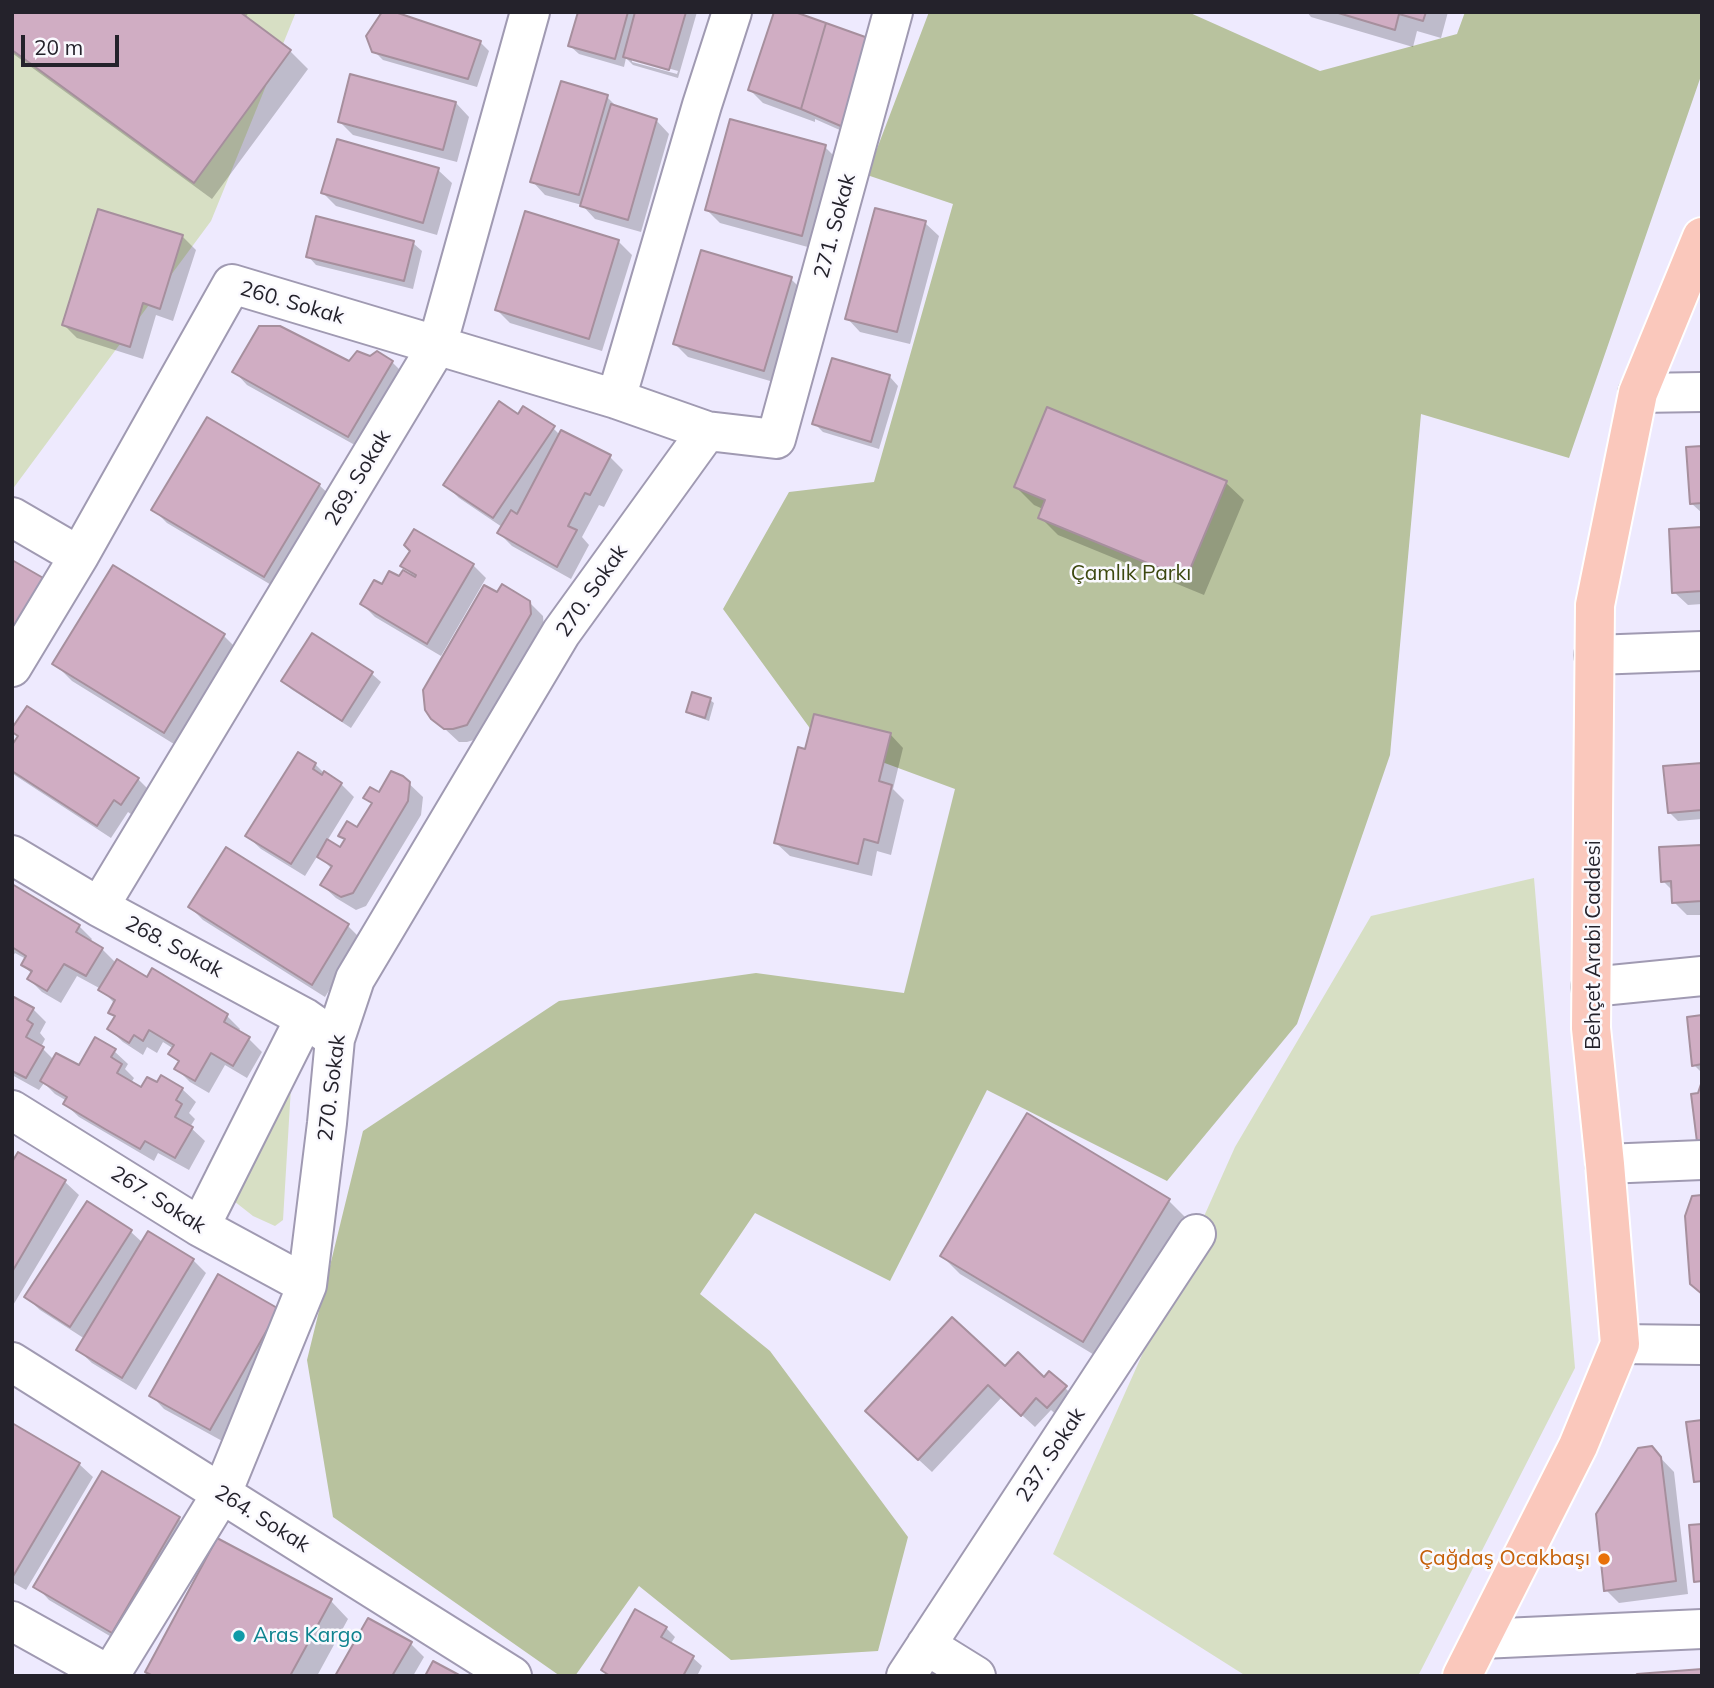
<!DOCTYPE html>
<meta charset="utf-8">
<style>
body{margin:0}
#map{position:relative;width:1714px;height:1688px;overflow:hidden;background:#eeeafe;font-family:Mulish,sans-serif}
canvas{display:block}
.frame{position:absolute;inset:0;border:14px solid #24222b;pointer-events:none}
.scale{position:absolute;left:21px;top:35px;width:98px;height:32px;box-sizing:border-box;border:4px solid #24222b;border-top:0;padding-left:9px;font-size:21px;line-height:24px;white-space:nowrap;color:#24222b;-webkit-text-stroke:5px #faf9fe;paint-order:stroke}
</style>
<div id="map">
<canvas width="1714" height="1688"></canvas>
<div class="frame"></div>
<div class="scale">20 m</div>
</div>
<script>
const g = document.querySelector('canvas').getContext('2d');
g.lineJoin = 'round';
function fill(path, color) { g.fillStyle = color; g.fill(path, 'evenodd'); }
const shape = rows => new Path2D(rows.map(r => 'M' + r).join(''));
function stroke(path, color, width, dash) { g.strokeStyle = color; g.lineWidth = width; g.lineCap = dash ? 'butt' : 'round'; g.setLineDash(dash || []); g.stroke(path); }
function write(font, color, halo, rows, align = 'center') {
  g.font = font + ' Mulish,sans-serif'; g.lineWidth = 5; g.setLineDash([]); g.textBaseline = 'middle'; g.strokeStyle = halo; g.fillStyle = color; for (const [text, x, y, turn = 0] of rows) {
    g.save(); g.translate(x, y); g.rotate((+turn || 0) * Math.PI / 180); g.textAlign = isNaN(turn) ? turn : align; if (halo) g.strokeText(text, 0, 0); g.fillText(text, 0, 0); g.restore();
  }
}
fill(shape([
 [12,12,296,12,211,221,12,490],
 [1534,878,1575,1368,1418,1676,1246,1676,1053,1554,1235,1147,1371,916],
 [275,1036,293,1054,283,1220,275,1226,253,1216,206,1179,206,1168]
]), '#d7dfc4');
fill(shape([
 [929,12,1188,12,1320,71,1457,34,1465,12,1702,12,1702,73,1569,458,1421,414,1390,755,1297,1024,1167,1181,987,1090,890,1281,755,1213,700,1294,770,1351,908,1537,878,1651,731,1660,639,1586,575,1676,560,1676,333,1517,307,1360,363,1131,559,1001,756,973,904,993,955,789,817,738,723,609,789,492,874,482,953,204,867,175]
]), '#b8c29e');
fill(shape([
 [12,12,249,12,245,18,290,51,308,69,212,199,12,53],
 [580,12,697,12,678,78,633,65,626,58,624,67,579,54,570,46],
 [632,58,678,71,677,74,632,62],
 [1307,12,1448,12,1441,38,1417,31,1413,47,1311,17],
 [480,42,489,51,477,87,383,60,374,51],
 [876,48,851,135,815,119,815,122,763,103,750,90],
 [607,97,618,108,656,120,669,134,641,232,595,219,582,205,545,195,532,181],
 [456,103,469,117,457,162,353,135,340,122],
 [825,147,838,160,815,249,720,223,707,210],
 [438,170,452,183,437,235,336,206,323,193],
 [100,211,183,237,196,250,173,321,156,315,143,359,77,338,64,325],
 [925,223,939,236,910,344,860,332,847,318],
 [618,241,632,255,602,351,510,323,497,310],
 [413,243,422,251,413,289,316,265,308,256],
 [791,279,804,292,777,383,688,357,675,344],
 [834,360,890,377,898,386,879,449,823,432,814,423],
 [392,362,405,375,362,449,247,385,234,371,349,363],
 [518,416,553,428,560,435,610,457,623,470,604,507,599,505,582,537,589,545,571,579,512,546,499,533,502,527,459,498,446,485],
 [208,419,319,485,333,498,278,589,167,523,154,510],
 [1702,448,1702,513,1691,503],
 [1226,483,1244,500,1204,595,1058,535,1040,517,1043,509,1034,505,1016,487],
 [1702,529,1702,604,1688,605,1674,592],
 [473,565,486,578,441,656,375,617,362,604,382,586,414,577,403,566],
 [113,568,224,636,242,654,182,749,72,681,54,663],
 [498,595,529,602,543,616,544,628,480,738,467,742,459,742,432,717],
 [313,635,372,674,381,682,351,728,291,689,283,681],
 [710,700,714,703,709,721,692,715,688,712],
 [890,734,903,748,893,789,904,800,891,855,877,851,872,876,790,856,776,843,807,751],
 [12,748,138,779,151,792,135,817,128,812,111,838,16,776,12,773],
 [315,764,324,773,341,784,354,797,327,841,341,849,346,841,340,835,358,830,373,805,366,797,379,794,402,777,423,797,421,815,366,906,356,910,336,898,322,885,332,869,318,855,305,876,261,849,247,836],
 [1702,765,1702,819,1678,821,1669,812],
 [1702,847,1702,915,1687,915,1674,902,1673,891,1663,881],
 [226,849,348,926,361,939,325,997,203,920,190,907],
 [12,886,79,926,92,939,90,942,102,949,116,963,227,1016,240,1029,238,1032,249,1039,262,1052,247,1078,225,1065,209,1093,190,1082,177,1069,180,1063,171,1054,174,1049,163,1042,157,1053,147,1047,143,1055,123,1042,109,1029,116,1018,110,1013,114,1003,101,989,77,976,61,1003,42,992,29,979,32,974,23,965,26,959,15,953,12,958],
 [12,998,33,1009,46,1022,40,1033,45,1039,41,1047,54,1060,80,1068,114,1051,128,1064,125,1069,134,1078,131,1083,142,1089,157,1085,182,1089,196,1102,189,1113,195,1119,190,1127,205,1141,189,1170,158,1153,154,1161,79,1117,65,1104,67,1101,55,1094,44,1083,39,1090,12,1075],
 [1702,1017,1702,1073,1694,1065],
 [18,1155,65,1182,79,1195,12,1307,12,1165],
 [1168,1200,1186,1218,1101,1359,960,1274,942,1256],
 [87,1203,131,1232,143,1243,193,1260,206,1273,136,1390,92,1363,78,1350,85,1339,40,1310,26,1297],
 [278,1310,224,1442,164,1409,151,1395],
 [1005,1368,1045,1379,1065,1388,1079,1401,1062,1420,1051,1410,1035,1427,1002,1397,932,1472,880,1424],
 [12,1425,79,1464,93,1477,26,1590,12,1582],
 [1651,1448,1674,1472,1688,1594,1619,1603,1606,1590],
 [179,1519,192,1532,125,1645,49,1600,36,1586],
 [331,1601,348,1619,317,1676,152,1676,148,1671],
 [666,1628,675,1637,670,1645,693,1658,702,1666,697,1676,608,1676,603,1670],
 [411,1644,424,1657,413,1676,337,1676]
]), '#0003');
const building = shape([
 [12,12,240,12,291,50,194,183,12,50,12,12],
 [382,12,395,12,481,41,468,79,372,52,366,36,382,12],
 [578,12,628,12,615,59,568,46,578,12],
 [635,12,686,12,669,70,623,57,635,12],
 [774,12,795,12,826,23,801,109,748,90,774,12],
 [1335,12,1426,12,1423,21,1399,14,1395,30,1335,12],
 [826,23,868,38,843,127,801,109,826,23],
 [350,74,456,102,443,150,338,122,350,74],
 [561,81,608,95,579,195,530,182,561,81],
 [611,104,657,119,628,220,580,206,611,104],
 [730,119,826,145,802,236,705,210,730,119],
 [337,139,439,168,423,223,321,193,337,139],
 [875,208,926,221,897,332,845,319,875,208],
 [98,209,183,235,160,309,143,303,130,347,62,325,98,209],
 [525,211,619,240,589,339,495,310,525,211],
 [316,216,414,241,404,281,306,257,316,216],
 [701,250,792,277,764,371,673,344,701,250],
 [259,326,280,326,349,361,357,351,370,356,377,351,393,361,348,437,232,372,259,326],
 [832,358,890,375,871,442,812,424,832,358],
 [499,401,518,414,523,406,555,426,493,518,443,485,499,401],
 [1047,407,1227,481,1186,579,1038,518,1045,500,1014,487,1047,407],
 [207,417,320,484,264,577,151,510,207,417],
 [561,430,611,455,590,495,585,493,568,526,577,530,557,567,497,533,511,510,517,514,561,430],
 [1702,446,1702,503,1690,504,1686,447,1702,446],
 [1702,527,1702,591,1672,593,1669,529,1702,527],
 [414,529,474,564,427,644,360,604,374,580,382,584,389,571,399,576,403,570,415,577,416,575,400,566,410,551,404,545,414,529],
 [12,560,45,579,12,634,12,560],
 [113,565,225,634,164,733,52,664,113,565],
 [502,584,530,601,531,614,467,725,453,729,444,729,431,719,425,710,423,690,484,585,497,592,502,584],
 [312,633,373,672,342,721,281,681,312,633],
 [692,692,711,698,705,718,686,712,692,692],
 [27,706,139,778,121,805,114,800,97,826,12,771,12,745,18,736,12,732,12,728,27,706],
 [814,714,891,733,879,781,892,785,878,843,864,839,858,864,774,843,798,747,805,749,814,714],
 [298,752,316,763,313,769,322,775,324,771,342,783,291,864,245,836,298,752],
 [1702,763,1702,810,1668,813,1663,766,1702,763],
 [391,771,403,776,410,782,408,801,353,893,341,897,320,885,332,866,317,857,327,839,340,847,345,839,338,836,347,821,357,827,372,803,363,798,370,787,379,792,391,771],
 [1702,845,1702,901,1672,903,1671,881,1661,882,1659,847,1702,845],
 [226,847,349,924,312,985,188,907,226,847],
 [12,884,80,925,76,932,103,948,86,976,64,964,47,991,27,979,32,971,21,965,26,956,12,947,12,884],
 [117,959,147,977,152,968,228,1014,224,1022,250,1037,233,1066,211,1053,195,1081,174,1069,179,1061,168,1054,174,1045,149,1030,143,1041,134,1035,129,1043,107,1029,115,1016,108,1013,115,1000,98,990,117,959],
 [12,996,34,1008,27,1020,33,1024,26,1037,44,1047,26,1078,12,1071,12,996],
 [1702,1015,1702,1064,1692,1066,1687,1017,1702,1015],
 [95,1037,116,1049,111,1057,122,1064,117,1073,141,1087,147,1077,157,1082,161,1075,183,1088,176,1100,182,1104,175,1117,193,1127,175,1158,145,1141,140,1149,105,1129,63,1104,67,1097,40,1081,56,1053,79,1065,95,1037],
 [1702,1081,1702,1150,1698,1150,1691,1094,1698,1093,1702,1081],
 [1027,1113,1170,1199,1083,1342,940,1256,1027,1113],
 [18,1152,66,1180,12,1272,12,1162,18,1152],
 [1702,1195,1702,1294,1690,1284,1685,1216,1692,1196,1702,1195],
 [87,1201,132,1230,70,1327,24,1297,87,1201],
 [148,1231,194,1259,122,1378,76,1350,148,1231],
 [218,1274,279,1309,210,1430,149,1396,218,1274],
 [952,1317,1005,1366,1018,1352,1044,1377,1049,1371,1067,1386,1047,1408,1036,1398,1021,1416,988,1385,918,1460,865,1411,952,1317],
 [1702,1420,1702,1481,1694,1482,1686,1422,1702,1420],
 [12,1423,80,1463,12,1578,12,1423],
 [1652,1446,1661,1457,1676,1581,1604,1591,1596,1514,1638,1448,1652,1446],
 [102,1471,180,1517,112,1633,33,1587,102,1471],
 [1702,1524,1702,1581,1694,1582,1689,1525,1702,1524],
 [217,1538,332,1599,290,1676,153,1676,145,1672,217,1538],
 [635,1609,667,1627,661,1637,694,1656,683,1676,610,1676,601,1670,635,1609],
 [368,1618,412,1642,392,1676,335,1676,368,1618],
 [433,1661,461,1676,425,1676,433,1661],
 [1702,1669,1702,1676,1635,1676,1637,1674,1702,1669]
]);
fill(building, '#d0adc3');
stroke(building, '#a68f9d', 2);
const minor = shape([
 [1638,393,1702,392],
 [616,399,702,105,732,12],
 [12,517,79,556],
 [1594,655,1702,651],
 [12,667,79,556,232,284,616,399,707,431,776,439,893,12],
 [12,855,99,907,305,1018,335,1039],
 [99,907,437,346,530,12],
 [1591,987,1702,976],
 [12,1110,200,1227,307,1285],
 [1605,1164,1702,1160],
 [200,1227,305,1018],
 [1620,1344,1702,1345],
 [12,1362,512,1676],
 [12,1621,111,1676],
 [1481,1639,1702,1629],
 [926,1645,976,1676],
 [110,1675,222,1493,307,1285,327,1123,335,1039,355,979,561,633,707,431],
 [906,1676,1196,1234]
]);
const major = shape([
 [1462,1676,1578,1446,1620,1344,1605,1164,1591,1028,1595,605,1638,393,1702,237]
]);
stroke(minor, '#a09ab2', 42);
stroke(major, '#fff', 42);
stroke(minor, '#fff', 38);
stroke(major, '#fac8bc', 38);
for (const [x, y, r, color] of [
 [1604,1559,7,"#e8710a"],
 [239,1636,7,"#0f9aa8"]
]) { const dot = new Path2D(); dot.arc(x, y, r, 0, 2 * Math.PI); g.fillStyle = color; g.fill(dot); stroke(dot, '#faf9fe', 2.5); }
write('21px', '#24222b', '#faf9fe', [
 ["271. Sokak",835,226,-75],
 ["260. Sokak",292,303,16],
 ["269. Sokak",358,478,-59],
 ["270. Sokak",592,591,-55],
 ["Behçet Arabi Caddesi",1594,945,-90],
 ["268. Sokak",174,947,28],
 ["270. Sokak",332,1088,-83],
 ["267. Sokak",158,1200,32],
 ["237. Sokak",1051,1455,-57],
 ["264. Sokak",262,1519,32]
]);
write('21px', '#3d4910', '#faf9fe', [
 ["Çamlık Parkı",1131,574]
]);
write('21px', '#c56008', '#faf9fe', [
 ["Çağdaş Ocakbaşı",1590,1559]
], 'right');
write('21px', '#0d838f', '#faf9fe', [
 ["Aras Kargo",253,1636]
], 'left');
</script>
